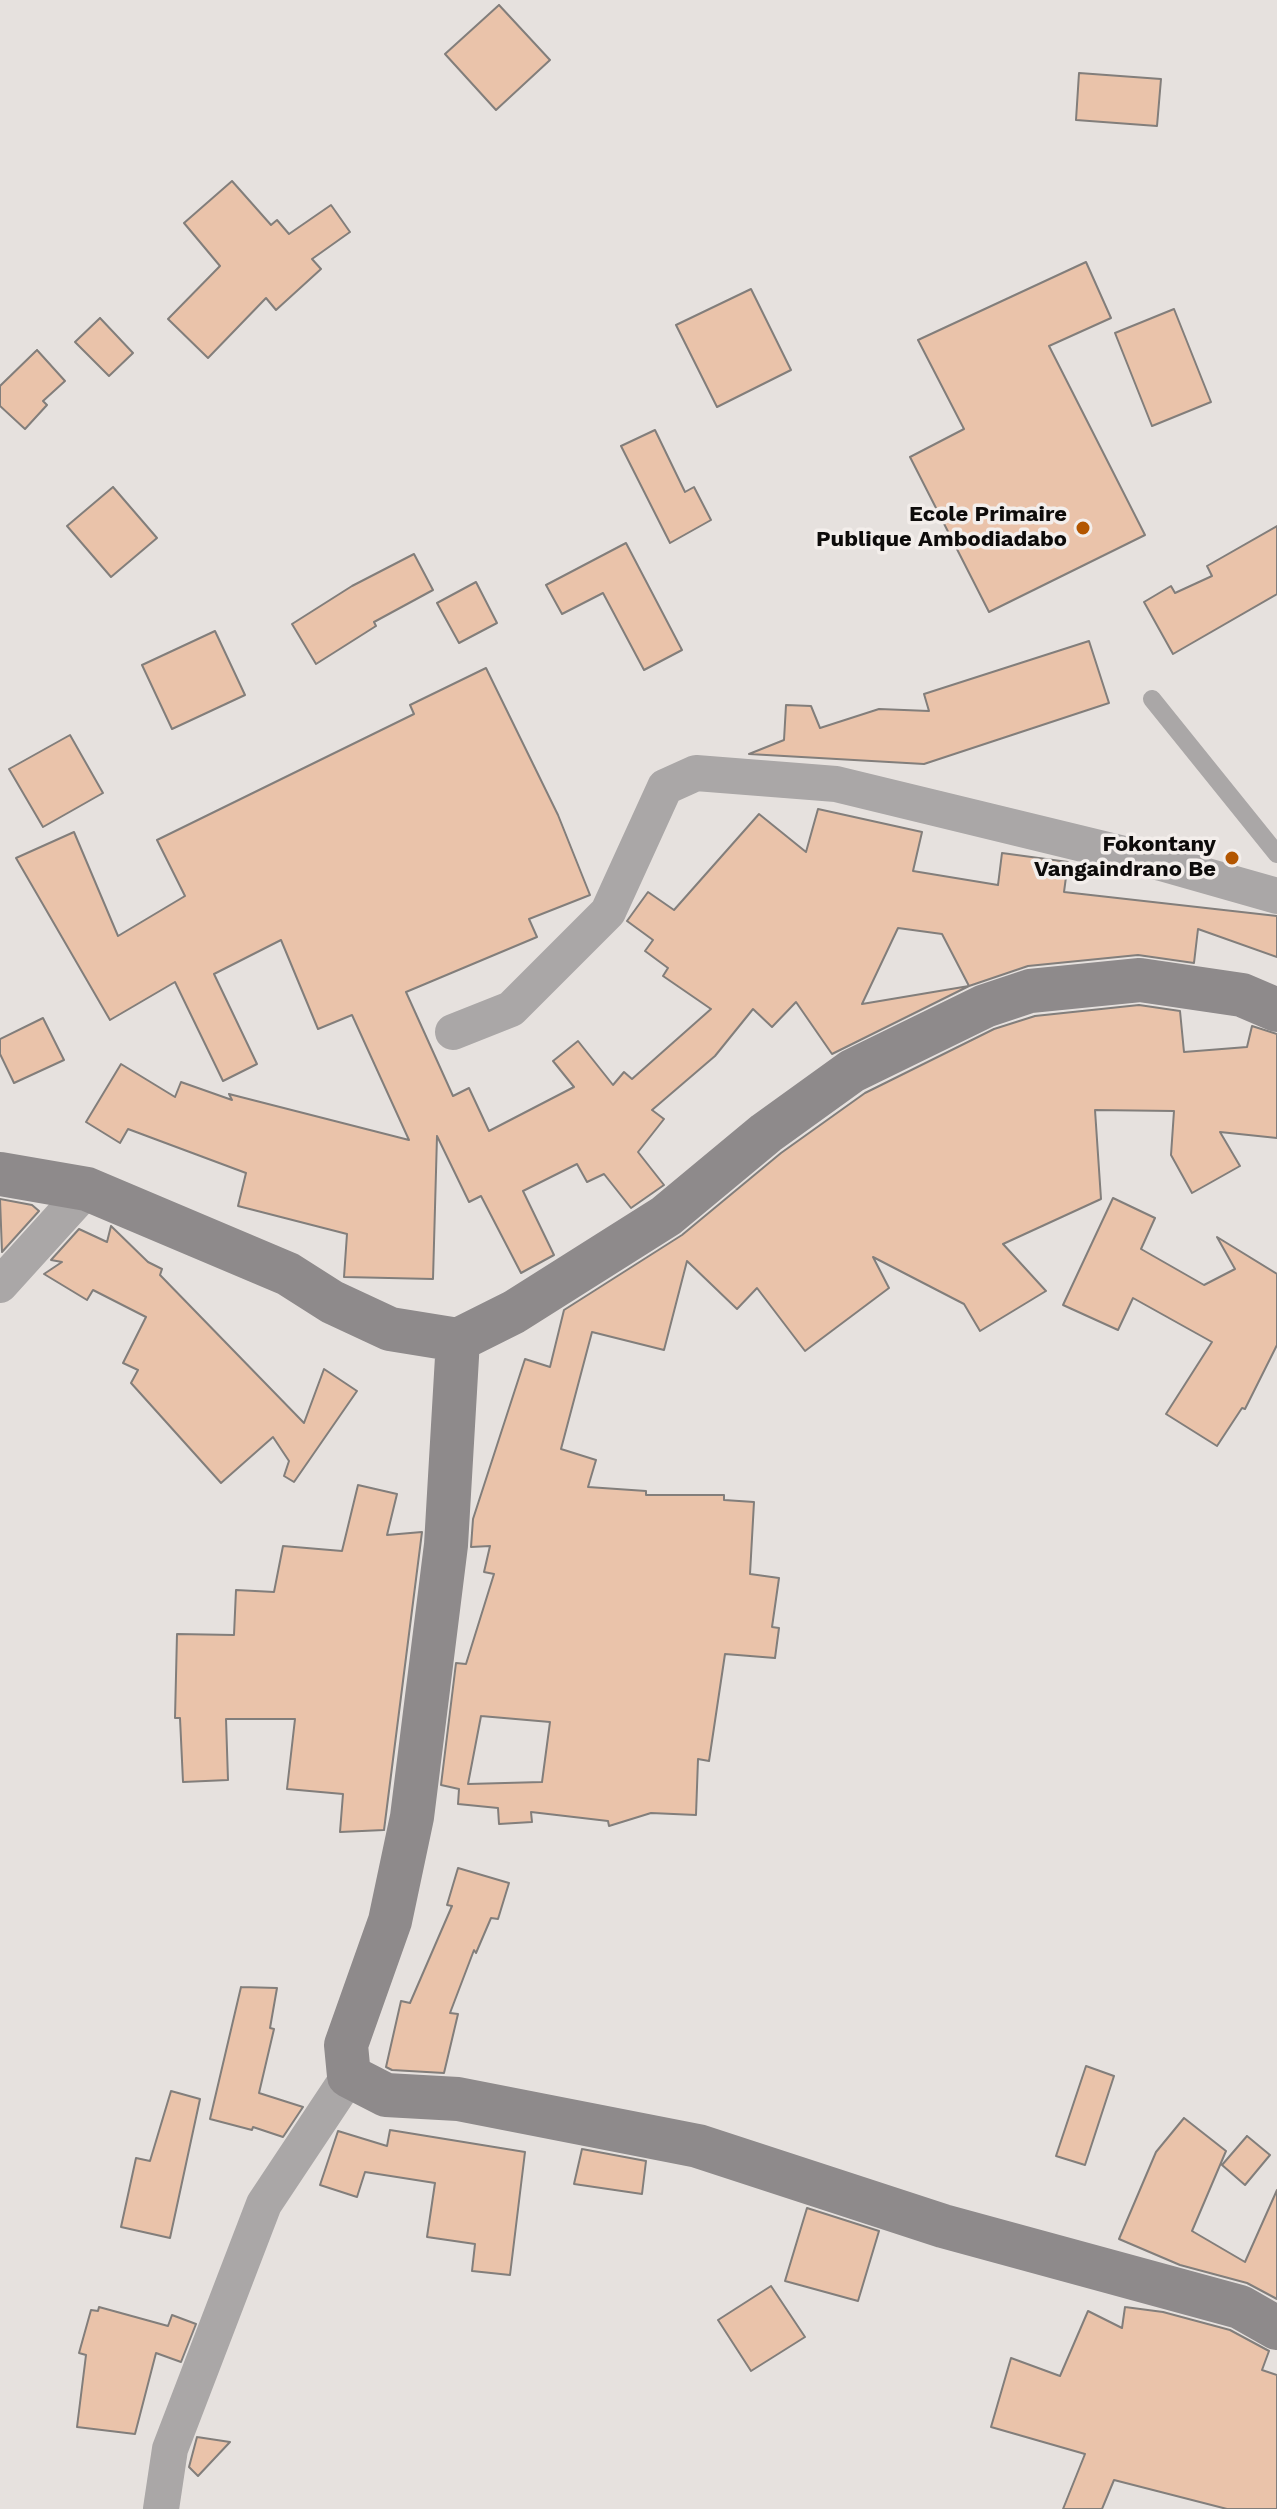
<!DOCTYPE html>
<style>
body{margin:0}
canvas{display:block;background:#e6e1de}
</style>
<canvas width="1277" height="2509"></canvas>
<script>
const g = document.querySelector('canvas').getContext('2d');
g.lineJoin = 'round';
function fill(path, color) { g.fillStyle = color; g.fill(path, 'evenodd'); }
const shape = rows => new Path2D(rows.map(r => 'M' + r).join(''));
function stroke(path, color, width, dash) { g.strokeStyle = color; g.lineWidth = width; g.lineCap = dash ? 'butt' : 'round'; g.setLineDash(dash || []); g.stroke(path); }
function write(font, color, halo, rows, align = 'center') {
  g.font = font + ' "Work Sans",sans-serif'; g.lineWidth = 7; g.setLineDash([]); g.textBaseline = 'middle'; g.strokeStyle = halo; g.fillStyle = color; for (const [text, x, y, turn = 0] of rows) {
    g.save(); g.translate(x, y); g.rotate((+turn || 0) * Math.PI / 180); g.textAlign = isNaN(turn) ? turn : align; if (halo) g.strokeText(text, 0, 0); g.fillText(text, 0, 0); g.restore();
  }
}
const building = shape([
 [499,5,550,60,496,110,445,54,499,5],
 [1079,73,1161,79,1157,126,1076,120,1079,73],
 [232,181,271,225,277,220,289,234,331,205,350,232,312,259,321,269,276,310,266,298,208,358,168,319,220,266,184,223,232,181],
 [1086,262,1111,318,1049,346,1145,535,989,612,910,457,964,429,918,340,1086,262],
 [751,289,791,370,717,407,676,325,751,289],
 [1174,309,1211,402,1152,426,1115,333,1174,309],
 [100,318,133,353,109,376,75,342,100,318],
 [37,350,65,381,43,401,47,405,25,429,0,406,0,386,37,350],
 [655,430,685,492,694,487,711,520,670,543,621,446,655,430],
 [113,487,157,538,111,577,67,526,113,487],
 [1277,526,1277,594,1173,654,1144,602,1171,586,1175,593,1212,576,1207,566,1277,526],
 [626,543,682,650,644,670,603,593,562,614,546,585,626,543],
 [414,554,433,590,374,622,376,626,316,664,292,624,352,586,414,554],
 [476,582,497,623,459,643,437,603,476,582],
 [215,631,245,695,172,729,142,665,215,631],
 [1089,641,1109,703,924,764,749,754,784,740,786,705,811,706,820,728,879,709,929,711,924,694,1089,641],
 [486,668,558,815,590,895,529,919,537,937,406,992,453,1096,469,1088,489,1131,574,1087,553,1061,578,1041,613,1085,624,1072,632,1079,711,1009,663,976,668,968,645,951,653,940,627,921,648,892,674,910,759,814,806,852,818,809,922,832,913,871,998,885,1002,853,1068,862,1064,892,1277,916,1277,957,1198,929,1194,963,1138,955,1028,966,969,986,942,934,898,928,862,1004,969,986,832,1054,796,1002,772,1027,753,1009,715,1056,652,1110,664,1119,638,1152,664,1185,631,1208,604,1174,587,1182,577,1164,523,1191,554,1255,521,1273,481,1196,469,1202,437,1136,433,1279,344,1277,347,1234,238,1206,246,1173,128,1129,120,1143,86,1122,121,1064,175,1097,181,1082,232,1100,229,1094,409,1140,352,1015,318,1029,281,940,214,974,257,1064,223,1081,175,982,110,1020,16,858,74,832,118,936,185,896,157,840,414,714,410,705,486,668],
 [70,735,103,793,43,827,9,769,70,735],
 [1139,1005,1180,1011,1184,1052,1247,1047,1252,1026,1277,1034,1277,1138,1220,1132,1240,1166,1192,1193,1171,1155,1174,1111,1095,1110,1101,1199,1003,1244,1046,1291,980,1331,964,1304,873,1257,889,1288,805,1351,757,1288,737,1309,687,1261,664,1350,592,1332,561,1449,596,1460,588,1487,646,1491,646,1495,724,1495,724,1500,754,1502,750,1574,779,1578,772,1627,779,1628,775,1658,725,1654,709,1761,698,1759,696,1815,651,1813,609,1826,608,1821,531,1812,532,1822,499,1824,498,1808,458,1804,459,1789,441,1785,456,1663,466,1664,494,1574,484,1572,490,1546,471,1547,473,1519,525,1359,550,1367,564,1310,682,1235,781,1153,865,1093,994,1029,1035,1016,1139,1005],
 [481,1716,550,1722,542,1782,468,1784,481,1716],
 [43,1018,64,1060,14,1083,0,1054,0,1039,43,1018],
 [1113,1198,1155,1218,1141,1249,1204,1285,1235,1269,1217,1237,1277,1274,1277,1345,1245,1409,1242,1408,1217,1446,1166,1414,1212,1342,1133,1298,1118,1330,1063,1305,1113,1198],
 [0,1199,32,1205,39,1211,2,1252,0,1199],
 [111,1226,148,1262,162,1269,160,1275,304,1423,324,1369,357,1391,294,1482,284,1476,289,1461,273,1437,221,1483,131,1383,138,1370,123,1363,146,1317,93,1290,87,1300,44,1274,62,1262,51,1260,79,1229,107,1242,111,1226],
 [358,1485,397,1494,387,1535,422,1532,384,1830,340,1832,343,1794,287,1789,295,1719,226,1719,228,1780,183,1782,180,1718,175,1718,177,1634,234,1635,236,1590,274,1592,283,1546,342,1551,358,1485],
 [458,1868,509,1883,498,1919,491,1918,476,1953,474,1950,450,2013,458,2014,444,2073,392,2070,386,2067,401,2001,410,2003,452,1906,447,1905,458,1868],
 [241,1987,277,1988,270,2028,274,2029,259,2093,303,2107,283,2137,253,2127,252,2130,210,2119,241,1987],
 [1086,2066,1114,2076,1085,2165,1056,2156,1086,2066],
 [171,2091,200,2099,170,2238,121,2227,136,2158,150,2161,171,2091],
 [1184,2118,1226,2151,1192,2231,1245,2262,1277,2190,1277,2299,1247,2283,1180,2265,1119,2239,1156,2152,1184,2118],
 [390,2130,525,2152,510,2275,472,2271,475,2244,427,2237,435,2183,365,2172,357,2197,320,2185,338,2131,387,2146,390,2130],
 [1247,2136,1270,2155,1245,2185,1222,2165,1247,2136],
 [582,2149,646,2161,642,2194,574,2184,582,2149],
 [807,2208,879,2231,858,2301,785,2281,807,2208],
 [771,2286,805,2337,751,2371,718,2320,771,2286],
 [99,2307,168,2326,172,2315,196,2324,181,2362,156,2353,135,2434,77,2427,86,2355,79,2353,91,2310,98,2311,99,2307],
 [1125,2307,1163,2312,1230,2330,1269,2351,1262,2370,1277,2375,1277,2509,1227,2509,1114,2480,1102,2509,1063,2509,1085,2454,991,2427,1011,2358,1060,2376,1088,2311,1122,2328,1125,2307],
 [197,2437,230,2442,198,2476,189,2467,197,2437]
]);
fill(building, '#eac3aa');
stroke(building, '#827e7b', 2);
stroke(shape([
 [1152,699,1277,854]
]), '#aaa7a7', 18);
stroke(shape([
 [453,1032,511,1009,608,912,665,787,696,773,836,784,1161,863,1277,896],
 [0,1285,87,1189],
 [161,2509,170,2449,264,2204,349,2076]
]), '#aaa7a7', 36);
stroke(shape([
 [0,1174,87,1189,288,1274,332,1302,390,1329,458,1340,514,1312,666,1216,766,1133,852,1071,985,1006,1030,991,1140,980,1242,995,1277,1010],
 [458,1340,446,1545,412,1817,390,1921,346,2045,349,2076,386,2095,458,2099,698,2146,943,2226,1240,2307,1277,2328]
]), '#8e8a8b', 44);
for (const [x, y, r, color] of [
 [1083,528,8,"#b35600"],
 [1232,858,8,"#b35600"]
]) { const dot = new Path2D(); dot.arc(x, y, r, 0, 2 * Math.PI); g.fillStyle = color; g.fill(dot); stroke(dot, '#f3eeeb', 3); }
write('bold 22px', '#0d0b0a', '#f3eeeb', [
 ["Ecole Primaire",1067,515],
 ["Publique Ambodiadabo",1067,540],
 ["Fokontany",1216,845],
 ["Vangaindrano Be",1216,870]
], 'right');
</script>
